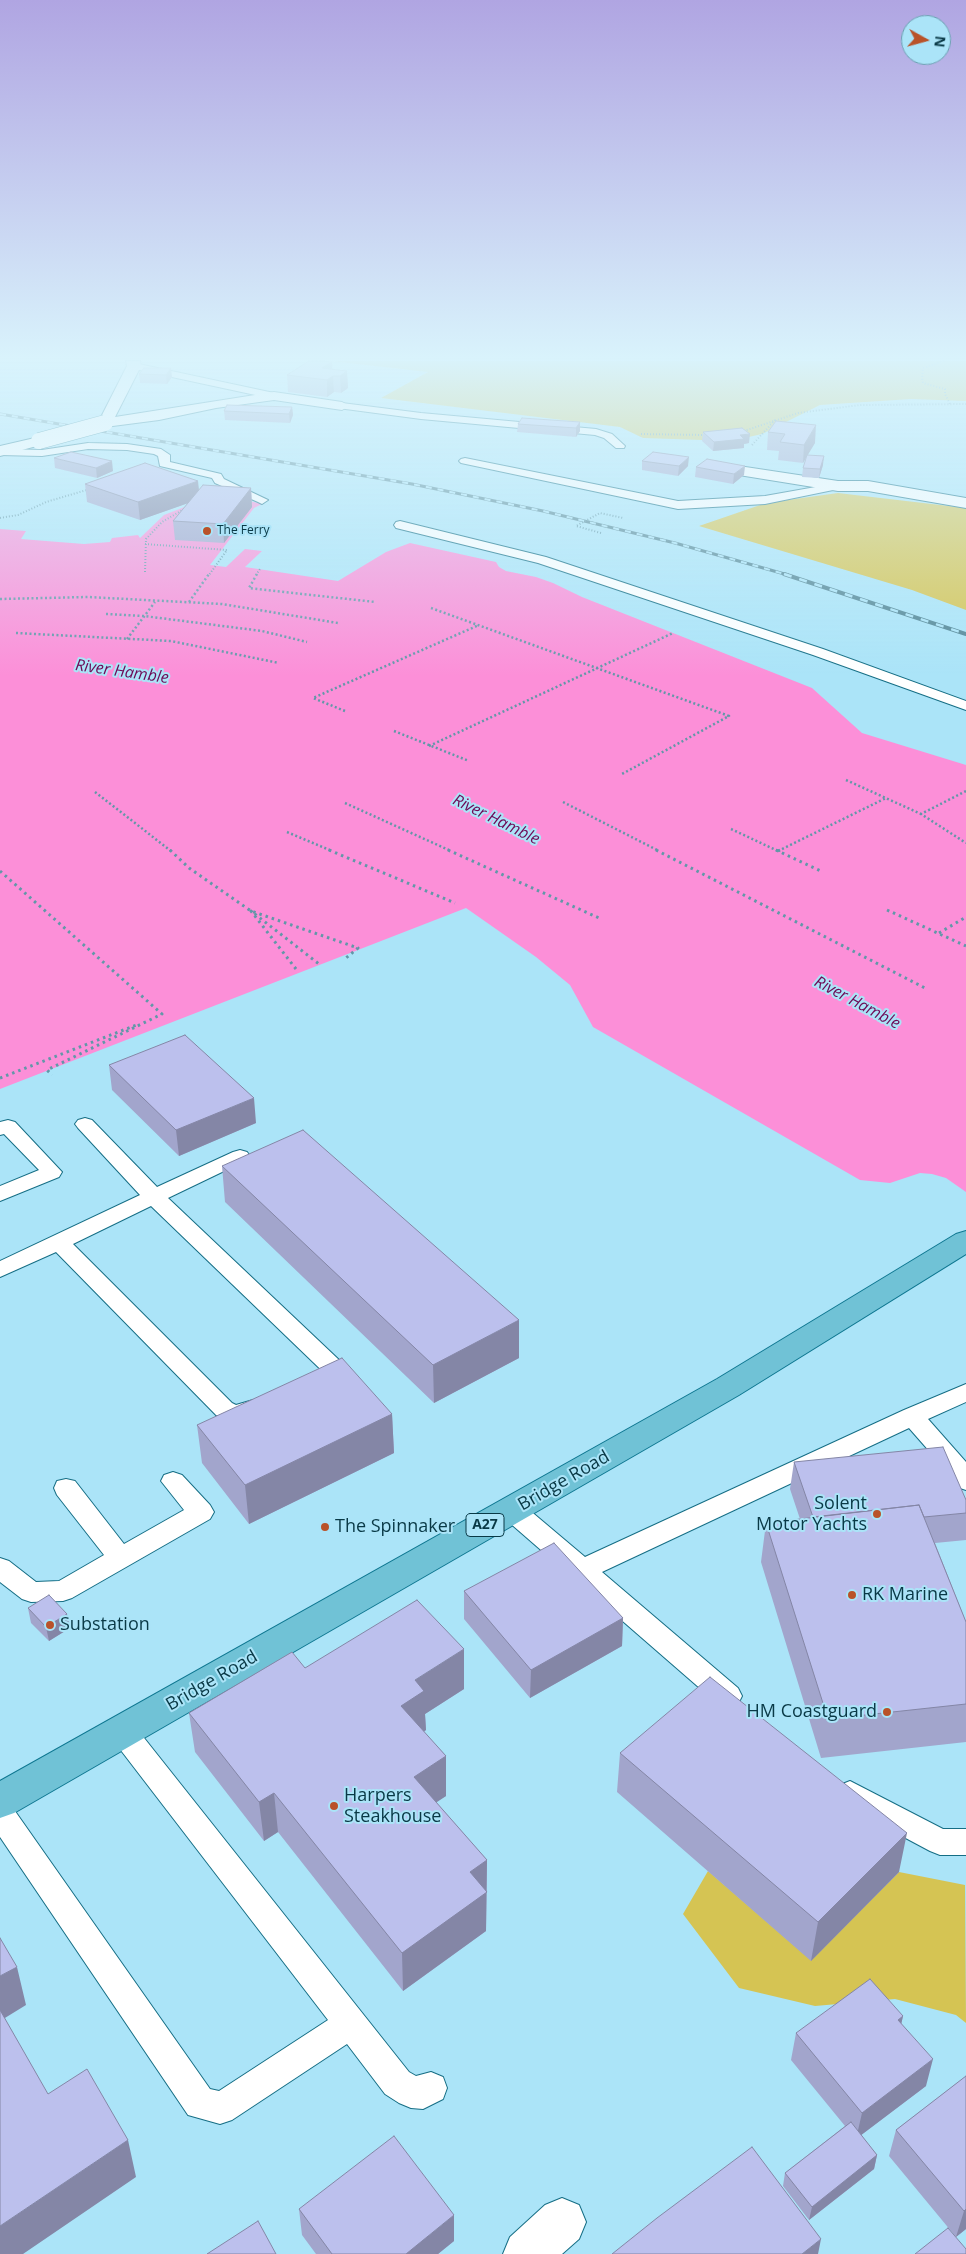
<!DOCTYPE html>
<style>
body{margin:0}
#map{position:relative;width:966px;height:2254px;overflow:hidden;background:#abe4f8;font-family:"Open Sans",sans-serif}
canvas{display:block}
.north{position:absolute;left:901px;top:15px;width:50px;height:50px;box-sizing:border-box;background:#abe4f8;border:1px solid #6aa0b1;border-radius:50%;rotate:97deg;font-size:14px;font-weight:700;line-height:20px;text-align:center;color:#093946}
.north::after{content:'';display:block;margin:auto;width:18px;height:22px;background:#b95229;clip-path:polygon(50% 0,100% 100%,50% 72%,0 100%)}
</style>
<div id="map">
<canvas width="966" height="2254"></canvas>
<div class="north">N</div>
</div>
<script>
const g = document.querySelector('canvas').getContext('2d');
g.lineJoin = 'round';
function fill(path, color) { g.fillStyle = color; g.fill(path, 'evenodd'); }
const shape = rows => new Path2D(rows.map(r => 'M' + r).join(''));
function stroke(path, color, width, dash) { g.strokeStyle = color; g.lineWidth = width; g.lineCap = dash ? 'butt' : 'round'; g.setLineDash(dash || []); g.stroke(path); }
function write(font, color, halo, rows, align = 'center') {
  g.font = font + ' "Open Sans",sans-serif'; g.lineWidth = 4; g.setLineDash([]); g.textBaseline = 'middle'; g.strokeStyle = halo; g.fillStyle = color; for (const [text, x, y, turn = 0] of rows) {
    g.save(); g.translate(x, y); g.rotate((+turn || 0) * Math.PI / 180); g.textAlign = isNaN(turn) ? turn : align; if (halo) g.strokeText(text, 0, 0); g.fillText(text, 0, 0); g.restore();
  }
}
fill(shape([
 [331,361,966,361,966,401,911,399,820,405,762,434,731,441,643,438,620,427,381,398,428,372],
 [838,493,966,508,966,610,912,590,699,526,766,503],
 [708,1871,811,1960,899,1872,965,1885,966,2023,956,2015,895,1999,815,2006,739,1988,683,1914]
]), '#d5c453');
fill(shape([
 [229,496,262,504,254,508,210,565,226,567,245,549,262,551,245,567,338,581,386,552,410,543,496,562,499,567,506,571,536,577,553,583,582,597,812,688,862,733,966,765,966,1192,946,1178,932,1174,920,1173,890,1183,860,1180,593,1027,570,985,536,957,466,908,0,1089,0,529,26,531,21,539,84,544,110,542,112,538,138,535,140,538,164,515,210,497]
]), '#fc8fd8');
const lane = shape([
 [134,363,274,393,279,396,274,399,130,368,129,366,134,363],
 [342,403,421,413,596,429,612,434,625,446,624,448,616,448,604,438,595,435,421,419,338,408,338,404,342,403],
 [88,443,127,444,161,449,170,455,170,462,221,474,224,479,268,500,262,504,258,502,215,483,212,478,160,466,158,456,154,454,127,450,88,449,42,456,0,455,0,449,42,450,88,443],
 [465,458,678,501,765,496,838,483,844,486,838,489,765,504,678,509,461,463,459,461,461,459,465,458],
 [400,521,546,557,823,649,966,701,966,710,813,655,538,563,396,528,394,525,396,522,400,521],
 [85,1118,92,1120,157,1187,233,1152,240,1150,247,1152,250,1156,247,1160,168,1198,356,1376,360,1382,356,1388,348,1390,340,1388,151,1206,73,1244,232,1403,236,1405,253,1400,261,1402,265,1408,261,1414,235,1423,216,1415,56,1252,0,1277,0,1261,140,1195,78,1128,75,1124,78,1120,85,1118],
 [8,1120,15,1122,62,1172,59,1177,0,1201,0,1186,39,1170,4,1134,0,1135,0,1122,8,1120],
 [966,1384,966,1402,928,1419,966,1462,966,1490,957,1487,945,1469,909,1428,602,1572,738,1688,742,1696,738,1704,728,1707,718,1704,503,1517,499,1510,503,1503,512,1501,521,1503,585,1557,904,1410,966,1384],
 [173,1472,182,1475,210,1505,214,1512,210,1519,72,1598,63,1601,31,1602,22,1599,0,1582,0,1558,9,1561,36,1582,59,1581,104,1555,57,1495,54,1488,57,1481,66,1479,75,1481,124,1544,184,1510,161,1481,164,1475,173,1472],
 [123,1720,133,1724,409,2072,416,2076,431,2072,443,2077,447,2088,443,2099,423,2109,411,2108,399,2103,385,2094,347,2044,232,2120,220,2124,188,2115,0,1837,0,1800,10,1804,210,2089,219,2091,328,2020,113,1740,109,1732,113,1724,123,1720],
 [850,1781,943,1829,966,1829,966,1855,940,1855,930,1851,840,1803,836,1794,840,1785,850,1781]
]);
const street = shape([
 [126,361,140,361,141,366,115,417,274,392,342,402,349,406,342,410,274,400,216,408,159,420,105,427,100,426,98,423,127,366,126,361],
 [39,437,44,438,46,441,44,444,0,456,0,446,39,437],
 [719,463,838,481,868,481,966,498,966,508,868,491,838,491,714,471,711,468,714,465,719,463],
 [562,2198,579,2205,586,2222,579,2239,562,2254,503,2254,510,2237,545,2205,562,2198]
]);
const primary = shape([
 [966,1231,966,1254,739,1395,14,1813,0,1818,0,1781,717,1379,956,1234,966,1231]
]);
stroke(lane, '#156e85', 2);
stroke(street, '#156e85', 2);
stroke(primary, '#0e7791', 2);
stroke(shape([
 [944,361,923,368,922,378,923,383,945,389,945,394,950,404],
 [741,432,798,413,860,405,966,404],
 [641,434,705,435],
 [752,445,775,420],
 [0,518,18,515,46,502,90,489],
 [145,544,227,550,209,575],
 [145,572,146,539,162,522,184,509],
 [256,575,260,569]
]), '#6297a8', 2, [1, 2]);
stroke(shape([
 [257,574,249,588,375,602],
 [0,599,88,597,222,604,338,623],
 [189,602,209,574],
 [431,608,729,716,622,774],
 [106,614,144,616,262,631,307,642],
 [16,633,171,641,279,663],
 [127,639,155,602],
 [345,711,313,698,479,625],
 [394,731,469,761],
 [429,746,673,633],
 [846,780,921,814],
 [966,791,921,814,966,843],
 [95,792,171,851],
 [563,802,659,851],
 [345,803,451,851],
 [731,829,778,851],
 [287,832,332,851],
 [778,851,886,798]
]), '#6297a8', 2.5, [2, 2.5]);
stroke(shape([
 [170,850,189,868,251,911,358,948,346,958],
 [329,850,455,903],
 [448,850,599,918],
 [656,850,925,988],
 [776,850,823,872],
 [778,851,780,850],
 [0,871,162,1014,47,1070,52,1075],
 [887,910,966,946],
 [939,933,966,917],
 [296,969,251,911,319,964],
 [0,1078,139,1024]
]), '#6297a8', 3, [2.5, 4]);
fill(lane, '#fff');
fill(street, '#fff');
fill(primary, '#70c2d6');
const railFar1 = shape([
 [0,414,412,484,543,511,675,543,788,575]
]);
const rail = shape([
 [784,574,966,634]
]);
stroke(railFar1, '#538797', 3);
stroke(rail, '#538797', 4);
stroke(railFar1, '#abe4f8', 2, [6]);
stroke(rail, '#abe4f8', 2.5, [8]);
const streetBridge = shape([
 [39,441,105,423]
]);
stroke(streetBridge, '#156e85', 17, []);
stroke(shape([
 [601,533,576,526,600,513,623,518]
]), '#6297a8', 2, [1, 2]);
stroke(streetBridge, '#fff', 16);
fill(shape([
 [144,368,172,377,167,384,140,383,139,374],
 [332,370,347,371,348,388,341,393,334,392,327,397,288,392,287,375],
 [292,407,293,415,290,423,225,420,224,411],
 [776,421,815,443,807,455,823,465,819,478,802,477,803,468,807,456,803,463,778,460,779,451,767,450,768,432],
 [580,422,580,431,576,437,517,432,518,424],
 [703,432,749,443,744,444,744,448,713,451,702,441],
 [54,458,113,471,97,478,55,468],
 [642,461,688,466,678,476,642,470],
 [696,467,744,475,733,484,695,477],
 [85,484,199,490,251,488,252,507,224,543,175,540,173,521,188,503,140,520,87,502],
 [109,1065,256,1123,179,1156,112,1090],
 [222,1166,519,1358,434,1403,225,1202],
 [392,1414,394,1453,249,1524,202,1463,197,1425],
 [794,1462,966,1500,966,1540,935,1543,966,1622,966,1742,821,1758,761,1562,766,1523,800,1519,790,1489],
 [464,1591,623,1618,622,1646,530,1698,464,1619],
 [28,1608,70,1628,49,1641,31,1623],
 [305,1668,464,1689,425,1714,426,1730,424,1732,446,1756,446,1796,436,1802,487,1860,486,1931,403,1991,278,1832,264,1841,195,1752,189,1713],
 [620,1753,899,1872,811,1961,617,1792],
 [903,2016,901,2024,926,2086,861,2135,877,2155,874,2169,809,2220,783,2186,785,2173,845,2126,791,2060,796,2033],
 [966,2076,966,2229,956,2237,889,2156,896,2130],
 [299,2209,454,2241,438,2254,316,2254,302,2235]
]), '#a2a5cc');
fill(shape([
 [332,362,334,392,327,397,327,380,322,368],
 [171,368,172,377,167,384,166,375],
 [347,371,348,388,341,393,340,376],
 [292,407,293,415,290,423,289,414],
 [580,422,580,431,576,437,576,428],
 [816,425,815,443,803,463,804,445],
 [750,434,749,443,744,444,744,448,713,451,714,442,740,435],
 [824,456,823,465,819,478,820,469],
 [689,457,688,466,678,476,679,466],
 [112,461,113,471,97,478,96,468],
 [745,466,744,475,733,484,734,474],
 [198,481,200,499,140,520,138,502],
 [251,488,252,507,224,543,223,524],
 [254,1098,256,1123,179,1156,176,1130],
 [519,1320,519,1358,434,1403,433,1365],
 [392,1414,394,1453,249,1524,245,1485],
 [67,1614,70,1628,49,1641,46,1627],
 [623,1618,622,1646,530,1698,531,1670],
 [464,1649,464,1689,425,1714,426,1730,403,1745,401,1706,415,1680],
 [446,1756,446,1796,416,1816,414,1777],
 [274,1793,278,1832,264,1841,259,1802],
 [907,1833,899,1872,811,1961,818,1922],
 [487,1860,486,1931,403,1991,402,1953,470,1872],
 [17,1967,26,2005,0,2021,0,1976],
 [903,2016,897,2043,898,2020],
 [933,2059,926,2086,856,2139,862,2113],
 [128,2140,136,2177,23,2254,0,2254,0,2226],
 [877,2155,874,2169,809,2220,812,2207],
 [966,2209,966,2229,956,2237,964,2211],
 [454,2215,454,2241,438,2254,406,2254],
 [821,2239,818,2254,802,2254]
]), '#8486a6');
const building = shape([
 [309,361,321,361,332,362,322,368,347,371,340,376,333,376,327,380,287,375,309,361],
 [144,368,171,368,166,375,139,374,144,368],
 [227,405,292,407,289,414,224,411,227,405],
 [522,418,580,422,576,428,518,424,522,418],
 [776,421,816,425,804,445,780,442,785,434,768,432,776,421],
 [742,428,750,434,740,435,744,439,714,442,703,432,742,428],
 [71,452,112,461,96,468,54,458,71,452],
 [653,452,689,457,679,466,642,461,653,452],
 [807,455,824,456,820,469,803,468,807,455],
 [707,459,745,466,734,474,696,467,707,459],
 [145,463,198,481,138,502,85,484,145,463],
 [203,485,251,488,223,524,173,521,203,485],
 [185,1035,254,1098,176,1130,109,1065,185,1035],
 [303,1130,519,1320,433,1365,222,1166,303,1130],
 [342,1358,392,1414,245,1485,197,1425,342,1358],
 [943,1447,966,1500,966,1513,924,1517,919,1505,813,1517,794,1462,943,1447],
 [919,1505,966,1622,966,1704,828,1719,766,1523,919,1505],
 [554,1543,623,1618,531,1670,464,1591,554,1543],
 [49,1595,67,1614,46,1627,28,1608,49,1595],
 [417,1600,464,1649,415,1680,424,1691,401,1706,446,1756,414,1777,487,1860,470,1872,487,1892,402,1953,274,1793,259,1802,189,1713,292,1652,305,1668,417,1600],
 [710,1677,907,1833,818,1922,620,1753,710,1677],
 [0,1938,17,1967,0,1976,0,1938],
 [870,1979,903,2016,898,2020,933,2059,862,2113,796,2033,870,1979],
 [0,2010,48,2094,87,2069,128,2140,0,2226,0,2010],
 [966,2076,966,2209,964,2211,896,2130,966,2076],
 [851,2122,877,2155,812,2207,785,2173,851,2122],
 [394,2136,454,2215,406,2254,332,2254,299,2209,394,2136],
 [752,2147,821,2239,802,2254,612,2254,657,2218,752,2147],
 [258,2221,276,2254,207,2254,258,2221],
 [948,2228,966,2249,966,2254,915,2254,948,2228]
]);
fill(building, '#bcc0ed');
stroke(building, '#8486a6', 1);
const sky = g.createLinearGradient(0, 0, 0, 676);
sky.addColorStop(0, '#b0a5e2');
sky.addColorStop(0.53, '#d9f3fc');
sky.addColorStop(1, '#d9f3fc00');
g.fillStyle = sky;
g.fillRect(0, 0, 966, 676);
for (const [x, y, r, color] of [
 [207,531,5,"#b95229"],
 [877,1514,5,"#b95229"],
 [325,1527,5,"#b95229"],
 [852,1595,5,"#b95229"],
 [50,1625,5,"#b95229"],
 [887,1712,5,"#b95229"],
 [334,1806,5,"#b95229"]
]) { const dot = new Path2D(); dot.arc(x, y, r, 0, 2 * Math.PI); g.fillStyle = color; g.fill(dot); stroke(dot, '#abe4f8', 2); }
write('12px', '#093946', '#abe4f8', [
 ["The Ferry",217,531]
], 'left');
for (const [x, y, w] of [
 [485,1525,38]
]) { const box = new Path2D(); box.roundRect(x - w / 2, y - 11.5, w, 23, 4); g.fillStyle = '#abe4f8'; g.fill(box); stroke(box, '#093946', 1); }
write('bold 14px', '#093946', null, [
 ["A27",485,1525]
]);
write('italic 16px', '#6d0955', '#abe4f8', [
 ["River Hamble",122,672,8],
 ["River Hamble",496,820,26],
 ["River Hamble",857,1003,28]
]);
write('18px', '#093946', '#abe4f8', [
 ["Bridge Road",564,1481,-30],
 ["Bridge Road",212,1681,-30]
]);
write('18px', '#093946', '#abe4f8', [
 ["Solent",867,1504,"right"],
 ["Motor Yachts",867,1525,"right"],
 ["The Spinnaker",335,1527],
 ["RK Marine",862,1595],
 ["Substation",60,1625],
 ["HM Coastguard",877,1712,"right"],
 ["Harpers",344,1796],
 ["Steakhouse",344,1817]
], 'left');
</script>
